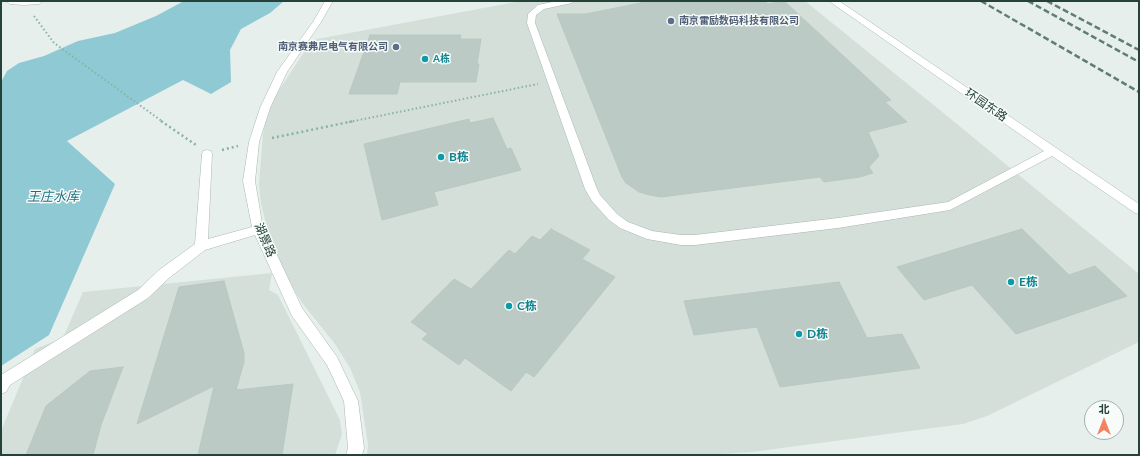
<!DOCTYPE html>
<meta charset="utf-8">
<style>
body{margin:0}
#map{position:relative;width:1140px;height:456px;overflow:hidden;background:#e6efeb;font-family:Lato,"Noto Sans SC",sans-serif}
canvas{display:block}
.frame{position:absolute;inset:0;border:2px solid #24423a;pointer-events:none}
.north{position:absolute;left:1084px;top:400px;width:40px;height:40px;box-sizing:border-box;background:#f7fbf9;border:1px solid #a3b1ad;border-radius:50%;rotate:0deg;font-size:11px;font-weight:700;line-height:16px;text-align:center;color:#24423a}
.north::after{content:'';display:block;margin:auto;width:14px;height:18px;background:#f4845f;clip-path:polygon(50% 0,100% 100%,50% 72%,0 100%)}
</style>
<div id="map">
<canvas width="1140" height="456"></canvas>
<div class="frame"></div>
<div class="north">北</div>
</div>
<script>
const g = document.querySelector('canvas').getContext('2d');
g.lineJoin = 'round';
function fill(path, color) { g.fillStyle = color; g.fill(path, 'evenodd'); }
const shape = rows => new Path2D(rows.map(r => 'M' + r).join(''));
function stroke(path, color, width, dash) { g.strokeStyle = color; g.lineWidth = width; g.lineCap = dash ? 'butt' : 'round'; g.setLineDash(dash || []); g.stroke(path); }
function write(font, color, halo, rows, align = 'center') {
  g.font = font + ' Lato,"Noto Sans SC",sans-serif'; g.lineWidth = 3; g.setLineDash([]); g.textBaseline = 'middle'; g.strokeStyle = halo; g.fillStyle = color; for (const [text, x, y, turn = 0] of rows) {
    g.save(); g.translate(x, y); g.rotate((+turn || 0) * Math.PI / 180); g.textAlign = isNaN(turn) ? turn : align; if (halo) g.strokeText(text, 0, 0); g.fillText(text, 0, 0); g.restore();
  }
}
fill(shape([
 [521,1,805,1,946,115,1139,274,1139,342,987,416,963,424,752,452,705,455,367,455,368,445,360,392,350,368,335,344,303,304,288,281,268,233,261,203,259,184,263,134,266,119,274,98,312,40],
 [272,273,269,290,278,295,340,420,342,434,335,455,1,455,1,431,35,349,63,338,83,292]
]), '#d4dfda');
fill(shape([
 [184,1,284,1,270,13,241,29,230,50,231,82,211,94,183,80,67,141,115,184,49,335,1,366,1,82,7,71,19,63,44,56,78,41,115,33,156,16]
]), '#8ec9d4');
const building = shape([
 [650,1,765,1,768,4,784,1,891,100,885,102,907,122,868,132,879,156,869,167,873,173,860,177,824,182,820,177,661,197,650,195,639,192,626,183,622,177,557,14,586,14,650,1],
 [370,35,461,35,460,39,481,39,477,64,479,64,476,82,400,82,397,94,349,94,370,35],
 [493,118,507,149,511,148,521,170,434,192,438,205,382,220,364,144,469,119,470,123,493,118],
 [551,229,590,250,582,259,615,277,534,377,526,372,511,391,465,358,459,365,422,339,428,334,411,322,454,279,471,289,509,250,515,254,532,236,540,240,551,229],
 [1022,229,1069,275,1095,266,1127,296,1016,334,972,285,924,300,897,267,1022,229],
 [224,281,244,353,244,362,236,390,293,384,282,455,198,455,214,386,137,424,179,287,224,281],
 [839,282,867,338,902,334,920,368,780,387,757,327,694,335,684,301,839,282],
 [123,367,101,425,93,455,26,455,46,406,90,371,123,367]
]);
fill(building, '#bbcac4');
stroke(building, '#b8c9c2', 1);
const minor = shape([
 [6,1,43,1,39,4,24,5,10,4,6,1],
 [325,1,333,1,321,22,287,72,270,108,259,142,255,181,262,223,302,308,337,357,358,401,364,448,362,455,346,455,348,448,344,401,327,365,292,316,255,235,205,250,169,278,148,298,10,385,6,392,1,394,1,375,138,290,159,270,195,244,202,154,203,151,207,150,211,151,212,154,208,239,252,227,243,181,249,142,260,108,277,72,313,22,325,1],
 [557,1,573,1,572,3,544,9,536,15,535,23,597,189,600,195,617,214,628,222,652,231,681,235,695,235,838,218,948,202,1044,151,829,1,839,1,1139,204,1139,214,1135,213,1052,156,950,210,838,228,695,245,681,245,647,239,620,228,609,220,592,201,585,189,527,23,528,14,538,5,557,1]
]);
stroke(minor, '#a8b8b2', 1);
stroke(shape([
 [34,16,54,43,163,122],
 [349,122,538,84]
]), '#86b3a5', 2, [1.5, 2.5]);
stroke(shape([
 [161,121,196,145],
 [272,138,354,121],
 [222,150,238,146]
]), '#86b3a5', 2.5, [2, 3]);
fill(minor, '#fff');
stroke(shape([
 [981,1,1139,92],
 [1028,1,1139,62],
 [1047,1,1139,50]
]), '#5f7d75', 2.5, [6, 3]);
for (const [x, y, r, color] of [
 [671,21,4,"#5c6f8a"],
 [396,47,4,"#5c6f8a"],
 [425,59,4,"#0f9aa8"],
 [441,157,4,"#0f9aa8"],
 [1011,282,4,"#0f9aa8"],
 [509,306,4,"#0f9aa8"],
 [799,334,4,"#0f9aa8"]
]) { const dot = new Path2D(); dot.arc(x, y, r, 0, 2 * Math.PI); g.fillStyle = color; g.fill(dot); stroke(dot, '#f7fbf9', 1.5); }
write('bold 10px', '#4e5e75', '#f7fbf9', [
 ["南京雷励数码科技有限公司",679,21],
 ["南京赛弗尼电气有限公司",388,47,"right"]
], 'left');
write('bold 10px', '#0d838f', '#f7fbf9', [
 ["A栋",433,59]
], 'left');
write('12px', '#24423a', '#f7fbf9', [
 ["环园东路",986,105,34],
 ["湖景路",265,240,67]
]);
write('bold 12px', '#0d838f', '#f7fbf9', [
 ["B栋",449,157],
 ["E栋",1019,282],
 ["C栋",517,306],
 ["D栋",807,334]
], 'left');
write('italic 13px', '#1c6f80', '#f7fbf9', [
 ["王庄水库",53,197]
]);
</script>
